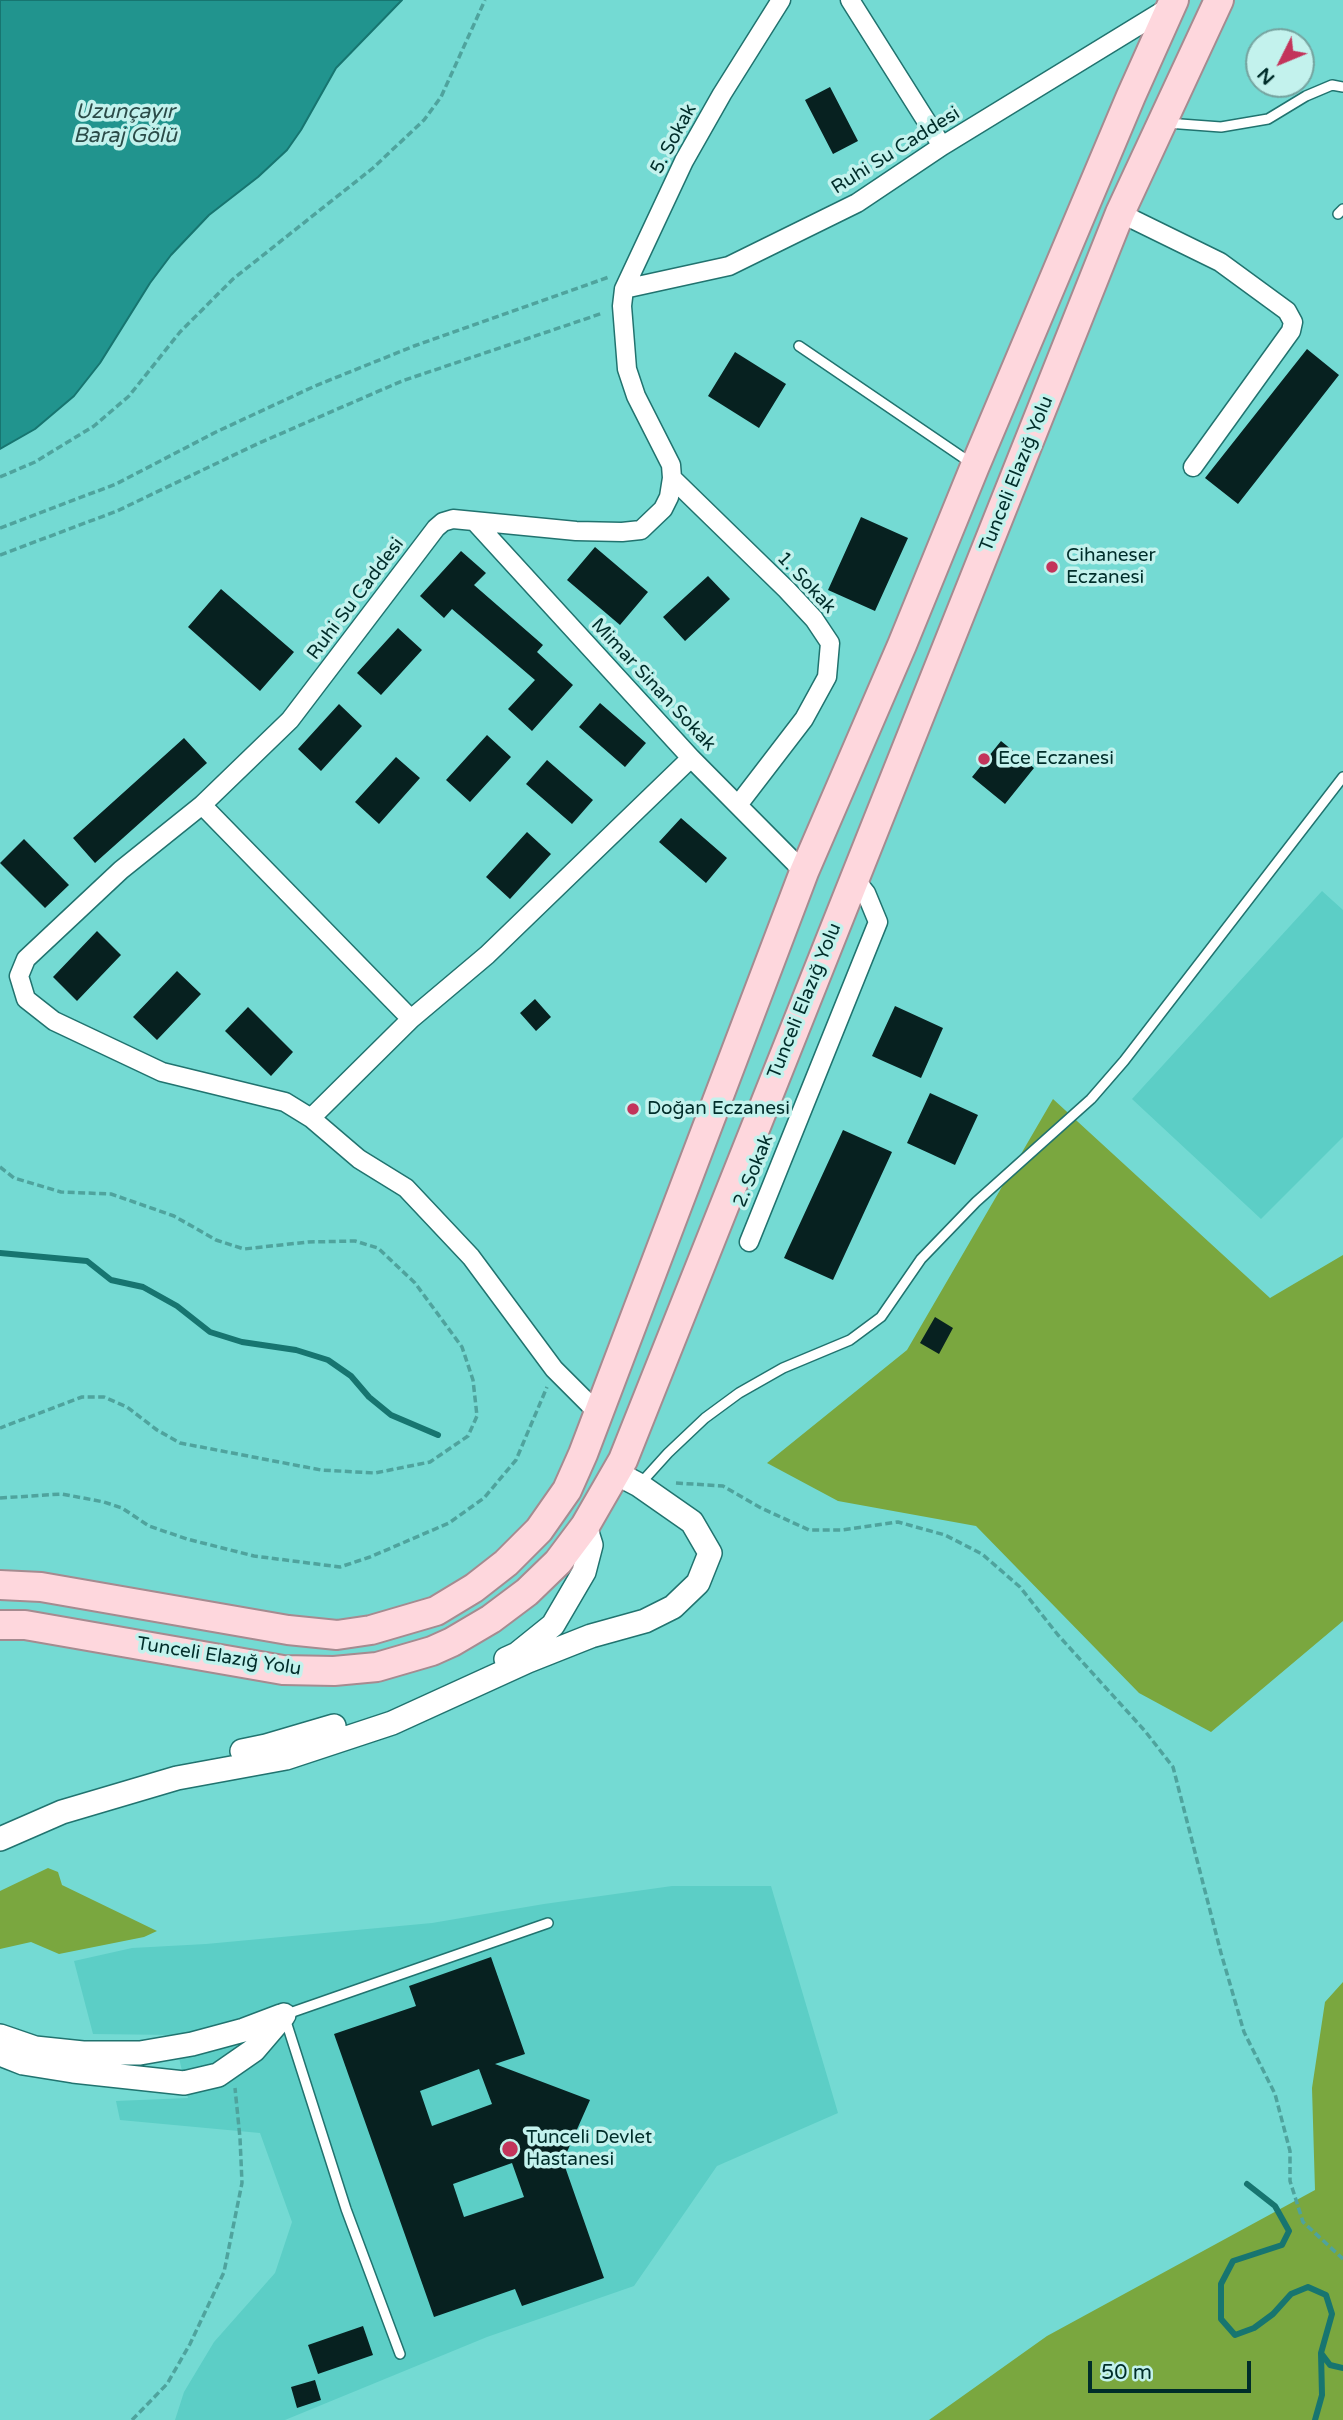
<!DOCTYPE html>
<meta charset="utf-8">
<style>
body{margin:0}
#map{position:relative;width:1343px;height:2420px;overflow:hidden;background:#74dad3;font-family:"Varela Round",sans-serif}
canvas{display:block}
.north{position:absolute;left:1245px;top:28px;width:70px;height:70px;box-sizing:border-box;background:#c3f2ed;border:2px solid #75a39f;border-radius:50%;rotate:227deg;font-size:19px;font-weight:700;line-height:28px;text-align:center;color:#002d2a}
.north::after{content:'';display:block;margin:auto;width:24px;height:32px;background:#c3345b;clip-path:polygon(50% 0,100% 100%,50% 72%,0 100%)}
.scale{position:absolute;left:1088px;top:2361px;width:163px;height:32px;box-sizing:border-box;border:4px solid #002d2a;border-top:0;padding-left:9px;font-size:21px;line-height:24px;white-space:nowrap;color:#002d2a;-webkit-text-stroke:5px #c3f2ed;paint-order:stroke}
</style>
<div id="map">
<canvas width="1343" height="2420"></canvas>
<div class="north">N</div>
<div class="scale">50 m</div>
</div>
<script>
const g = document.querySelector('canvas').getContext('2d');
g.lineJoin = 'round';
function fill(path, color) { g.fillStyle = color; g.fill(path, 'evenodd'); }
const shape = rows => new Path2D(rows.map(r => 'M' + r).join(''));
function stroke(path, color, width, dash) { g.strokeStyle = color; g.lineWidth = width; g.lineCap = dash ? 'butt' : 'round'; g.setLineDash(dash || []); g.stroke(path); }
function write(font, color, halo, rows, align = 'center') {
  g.font = font + ' "Varela Round",sans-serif'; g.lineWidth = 7; g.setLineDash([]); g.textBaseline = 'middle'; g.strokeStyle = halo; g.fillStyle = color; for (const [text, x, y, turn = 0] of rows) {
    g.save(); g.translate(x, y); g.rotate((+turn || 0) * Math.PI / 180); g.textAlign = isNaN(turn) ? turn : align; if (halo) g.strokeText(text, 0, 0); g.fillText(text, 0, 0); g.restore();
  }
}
fill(shape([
 [1322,891,1343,910,1343,1137,1261,1219,1132,1099],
 [672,1886,771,1886,838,2113,717,2166,634,2286,487,2337,285,2420,175,2420,184,2392,214,2342,275,2273,292,2222,260,2133,120,2120,116,2101,188,2098,174,2035,93,2034,74,1961,132,1948,206,1944,432,1923,544,1904]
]), '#5ccec6');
fill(shape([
 [1053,1099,1270,1298,1343,1255,1343,1621,1211,1732,1139,1693,976,1526,838,1501,767,1463,907,1350],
 [48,1868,58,1872,62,1885,157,1931,144,1937,59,1954,31,1942,0,1949,0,1891],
 [1343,1982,1343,2420,929,2420,1047,2336,1315,2190,1312,2088,1325,2002]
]), '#7aa73f');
const water = shape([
 [0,0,402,0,336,68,301,130,287,150,258,177,209,215,171,255,150,283,100,363,74,396,35,429,0,449,0,0]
]);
fill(water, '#21948e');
stroke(water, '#177570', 2);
stroke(shape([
 [0,1253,87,1261,111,1280,143,1287,177,1306,210,1332,242,1342,296,1350,328,1360,351,1376,369,1397,391,1415,438,1435],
 [1247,2184,1275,2206,1289,2231,1282,2245,1233,2261,1221,2284,1221,2319,1235,2335,1254,2328,1273,2314,1291,2294,1308,2287,1326,2295,1332,2314,1321,2353,1330,2365,1343,2368],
 [1315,2420,1322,2395,1321,2353]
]), '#177570', 6);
fill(shape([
 [830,87,858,141,833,154,805,100],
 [1307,349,1339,375,1238,504,1205,478],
 [735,352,786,384,759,428,708,396],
 [861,517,908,538,875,611,828,590],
 [595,547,648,592,620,625,567,580],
 [461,551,486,573,474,585,543,645,537,652,573,685,532,731,508,709,535,680,452,609,444,618,420,596],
 [708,576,730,599,685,641,663,617],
 [221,589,294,652,260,691,188,627],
 [398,628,422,650,381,695,357,673],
 [600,703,646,743,625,767,579,727],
 [339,704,362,726,321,771,298,749],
 [487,735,511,757,470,802,446,780],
 [184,738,207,763,95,863,73,838],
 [1001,741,1034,768,1005,804,972,777],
 [396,757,420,778,379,824,355,802],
 [547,760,593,800,572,824,526,784],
 [681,818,727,858,706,883,659,842],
 [527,832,551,854,510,899,486,877],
 [24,839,69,885,45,908,0,863],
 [97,931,121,955,77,1001,53,977],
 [177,971,201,994,157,1040,133,1017],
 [535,999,551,1017,536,1031,520,1013],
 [895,1006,943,1028,921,1078,872,1056],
 [248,1007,293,1052,271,1076,225,1031],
 [930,1093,978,1115,955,1165,907,1143],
 [843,1130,892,1152,833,1280,784,1258],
 [935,1317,953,1328,939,1354,920,1343],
 [491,1957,525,2054,495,2064,590,2100,563,2161,604,2278,522,2306,515,2289,434,2317,334,2034,416,2006,409,1986],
 [479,2069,492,2104,432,2126,420,2091],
 [512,2163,524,2197,464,2217,453,2184],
 [363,2326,373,2355,318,2374,308,2345],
 [315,2380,321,2400,297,2408,291,2387]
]), '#072120');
const service = shape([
 [1167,123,1221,127,1268,119,1306,96,1332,85,1343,87],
 [1338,214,1343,209],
 [799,346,971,463],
 [640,1484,668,1453,705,1418,739,1393,783,1368,850,1340,881,1317,921,1259,976,1202,1091,1099,1124,1061,1343,777],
 [400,2354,346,2209,284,2015,548,1923]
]);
const minor = shape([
 [850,0,942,146],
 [1120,213,1220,262,1287,311,1293,322,1291,331,1193,467],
 [624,289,729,266,857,203,942,146,1169,7],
 [672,478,787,590,814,619,830,643,827,677,804,719,738,805],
 [476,523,691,758,804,872],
 [202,805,411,1019],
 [311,1118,411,1019,487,955,691,758],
 [749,1242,878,922,866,893,854,878],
 [599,1414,554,1369,471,1257,406,1188,359,1159,311,1118,285,1102,162,1072,54,1021,26,999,19,976,26,959,121,870,202,805,290,720,436,528,443,522,453,519,576,531,622,532,641,530,663,509,669,497,672,478,671,465,636,396,627,369,622,306,624,289,684,161,722,94,781,0]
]);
const tertiary = shape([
 [506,1659,517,1654,553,1625,584,1572,591,1545,585,1526],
 [242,1751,266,1746,334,1726],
 [0,1839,62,1812,177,1778,286,1758,392,1723,528,1661,591,1636,645,1621,673,1607,698,1583,710,1553,692,1522,639,1485,616,1473],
 [0,2036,35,2048,83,2053,140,2053,192,2044,244,2030,281,2016],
 [0,2054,23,2063,73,2071,184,2083,218,2075,254,2050,284,2015]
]);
const primary = shape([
 [0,1585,41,1587,288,1630,337,1635,371,1630,436,1611,474,1588,506,1563,539,1530,567,1490,583,1454,804,872,902,645,975,466,1131,96,1174,0],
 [0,1625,25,1625,283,1670,334,1671,377,1667,432,1651,452,1642,491,1619,527,1592,558,1562,585,1526,623,1460,1120,213,1219,0]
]);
stroke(service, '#21736f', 12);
stroke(minor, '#21736f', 21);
stroke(tertiary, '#21736f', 26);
stroke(primary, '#a58b90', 32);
stroke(shape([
 [0,477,35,462,94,426,129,396,180,332,233,279,373,168,424,120,441,97,485,0],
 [0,528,116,484,216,432,315,386,414,346,609,277],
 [0,555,117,511,257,444,402,381,603,313],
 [0,1167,14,1178,61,1192,111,1194,174,1216,216,1240,244,1249,308,1242,355,1241,378,1248,415,1283,462,1347,473,1380,477,1416,468,1436,430,1462,375,1473,321,1470,180,1443,157,1430,127,1407,104,1397,82,1397,0,1428],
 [676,1483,723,1486,761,1508,809,1530,842,1530,898,1522,945,1535,982,1554,1020,1587,1058,1635,1145,1731,1173,1767,1221,1953,1244,2032,1275,2094,1290,2151,1290,2181,1303,2222,1343,2259],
 [0,1498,62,1494,104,1502,122,1508,149,1526,187,1539,254,1556,340,1567,370,1557,449,1523,484,1498,516,1460,547,1387],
 [132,2420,167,2384,190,2344,224,2272,242,2183,240,2138,235,2088]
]), '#4fa39d', 3.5, [7, 3.5]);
stroke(service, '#fff', 9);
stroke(minor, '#fff', 18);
stroke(tertiary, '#fff', 23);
stroke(primary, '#fed7dd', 28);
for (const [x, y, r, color] of [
 [1052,567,7,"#c3345b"],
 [984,759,7,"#c3345b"],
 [633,1109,7,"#c3345b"],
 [510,2149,9,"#c3345b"]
]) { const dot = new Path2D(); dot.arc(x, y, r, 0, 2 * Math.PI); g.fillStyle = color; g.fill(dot); stroke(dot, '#c3f2ed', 2.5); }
write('19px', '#002d2a', '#c3f2ed', [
 ["5. Sokak",674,139,-62],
 ["Ruhi Su Caddesi",896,151,-32],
 ["Tunceli Elazığ Yolu",1017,474,-68],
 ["1. Sokak",806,583,47],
 ["Ruhi Su Caddesi",356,599,-53],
 ["Mimar Sinan Sokak",653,685,47],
 ["Tunceli Elazığ Yolu",805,1001,-68],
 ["2. Sokak",754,1171,-68],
 ["Tunceli Elazığ Yolu",219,1657,9]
]);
write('19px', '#002d2a', '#c3f2ed', [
 ["Cihaneser",1066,556],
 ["Eczanesi",1066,578],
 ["Ece Eczanesi",998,759],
 ["Doğan Eczanesi",647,1109],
 ["Tunceli Devlet",526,2138],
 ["Hastanesi",526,2160]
], 'left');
write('italic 21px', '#2b4b48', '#c3f2ed', [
 ["Uzunçayır",125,112],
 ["Baraj Gölü",125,136]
]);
</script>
